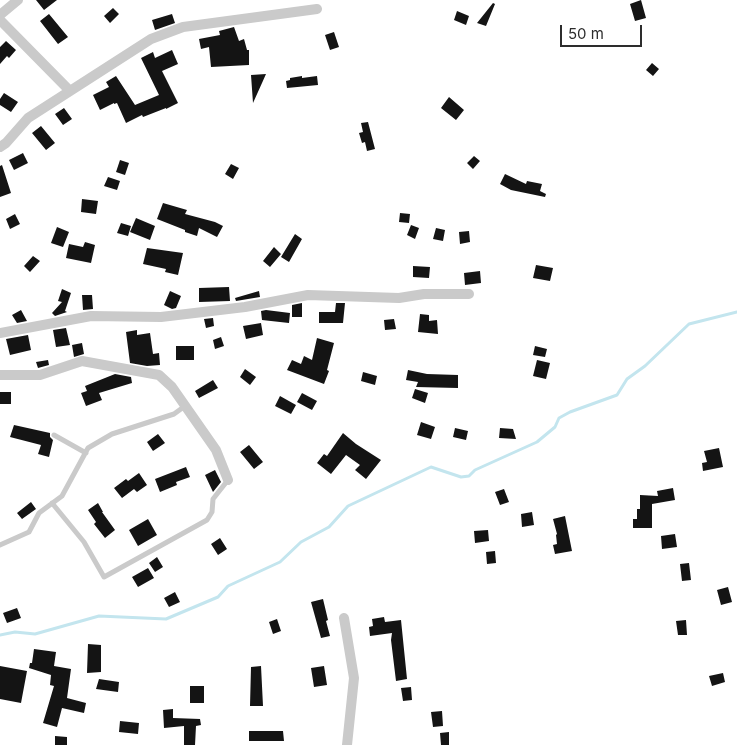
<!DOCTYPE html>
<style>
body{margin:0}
#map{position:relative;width:737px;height:745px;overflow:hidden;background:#fff;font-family:Inter,sans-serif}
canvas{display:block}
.scale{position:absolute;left:560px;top:25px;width:82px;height:22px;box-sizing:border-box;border:2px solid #2d2d2d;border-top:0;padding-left:6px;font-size:15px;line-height:18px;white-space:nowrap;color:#2d2d2d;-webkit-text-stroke:4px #fff;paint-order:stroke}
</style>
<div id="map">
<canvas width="737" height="745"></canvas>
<div class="scale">50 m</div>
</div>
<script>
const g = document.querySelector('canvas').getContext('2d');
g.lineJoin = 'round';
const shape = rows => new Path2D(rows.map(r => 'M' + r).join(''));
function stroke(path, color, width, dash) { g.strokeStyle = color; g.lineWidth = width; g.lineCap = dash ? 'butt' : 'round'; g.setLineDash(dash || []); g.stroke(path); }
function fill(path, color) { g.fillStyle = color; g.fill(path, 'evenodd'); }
stroke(shape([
 [0,635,15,632,35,634,99,616,166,619,218,597,228,586,280,562,301,542,329,527,348,506,431,467,461,477,469,476,475,470,537,442,555,427,559,418,570,412,617,395,627,379,645,366,689,324,737,312]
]), '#c3e5ee', 3);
fill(shape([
 [36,0,57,0,44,10],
 [641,0,646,18,635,21,630,4],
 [493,3,495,4,486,26,477,23],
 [113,8,119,14,110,23,104,16],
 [457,11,469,16,466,25,454,20],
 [49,14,68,37,58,44,40,21],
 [172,14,175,23,155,30,152,20],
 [234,27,239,41,244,39,247,50,249,50,249,65,211,67,209,47,201,49,199,39,220,35,219,31],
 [334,32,339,47,330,50,325,35],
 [6,41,16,50,9,58,7,56,0,64,0,47],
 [172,50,178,64,162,71,178,103,166,109,166,108,143,117,142,115,126,123,117,103,114,104,114,103,100,110,93,95,109,87,106,82,116,76,135,105,159,95,141,58,153,52,155,58],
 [652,63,659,69,653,76,646,70],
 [266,74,262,83,253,103,251,75],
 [302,76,302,78,317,76,318,85,287,88,286,81,290,80,290,78],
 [4,93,18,102,11,112,0,105,0,99],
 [449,97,464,110,456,120,441,108],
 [64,108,72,119,63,125,55,114],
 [368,122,375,149,367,151,365,142,362,143,359,133,363,132,361,123],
 [41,126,55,143,46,150,32,133],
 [23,153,28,163,14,170,9,160],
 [474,156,480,161,473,169,467,163],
 [120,160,129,163,125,175,116,172],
 [231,164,239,168,233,179,225,174],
 [2,165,11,193,0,197,0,166],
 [505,174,526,184,527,181,542,184,540,191,546,194,545,197,511,190,500,184],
 [108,177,120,181,117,190,104,186],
 [82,199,98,201,96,214,81,212],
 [163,203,187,210,185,214,215,222,223,226,217,237,199,228,197,236,185,232,185,230,157,219],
 [400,213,410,214,409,223,399,222],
 [15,214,20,224,10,229,6,219],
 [136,218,155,226,150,240,130,232],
 [121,223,131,226,128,236,117,233],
 [411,225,419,228,415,239,407,235],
 [57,227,69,232,63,247,51,243],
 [436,228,445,230,443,241,433,239],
 [469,231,470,242,460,244,459,232],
 [295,234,302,239,289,262,281,257],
 [85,242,95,245,91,263,66,258,69,244,83,247],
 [274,247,281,254,270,267,263,261],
 [147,248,183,253,178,275,165,272,166,269,143,264],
 [33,256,40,261,30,272,24,266],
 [536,265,553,268,550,281,533,278],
 [413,266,430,267,429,278,413,277],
 [480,271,481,283,465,285,464,273],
 [229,287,230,301,199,302,199,288],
 [62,289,71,293,65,311,67,312,55,316,52,313,62,302,58,301],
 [170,291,181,296,176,308,172,309,164,305],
 [259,291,260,297,236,301,235,298],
 [82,295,92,295,93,309,83,310],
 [302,303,302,317,292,317,292,305],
 [336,303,345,303,343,323,319,323,319,312,335,312],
 [21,310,27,321,17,323,12,315],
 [266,310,290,313,289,323,262,320,261,311],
 [420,314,429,315,429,321,437,320,438,334,418,332],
 [213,318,214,326,206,328,204,319],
 [394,319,396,329,385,330,384,320],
 [261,323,263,335,246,339,243,326],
 [66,328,70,345,56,347,53,330],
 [137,330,137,335,150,333,153,354,159,353,160,365,147,366,130,363,126,332],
 [28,335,31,350,10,355,6,339],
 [221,337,224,346,215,349,213,340],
 [317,338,334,343,327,370,329,371,324,384,287,370,292,360,301,364,304,356,312,360],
 [82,343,84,354,74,357,72,345],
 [176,346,194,346,194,360,176,360],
 [535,346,547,349,545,357,533,355],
 [48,360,49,365,38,368,36,362],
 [537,360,550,363,546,379,533,376],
 [245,369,256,377,250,385,240,377],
 [408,370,427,374,458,375,458,388,416,387,418,382,406,380],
 [363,372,377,376,375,385,361,381],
 [115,374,131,377,132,383,99,393,102,400,86,406,81,393,87,391,85,386],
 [213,380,218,388,199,398,195,391],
 [415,389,428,393,425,403,412,398],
 [0,392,11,392,11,404,0,404],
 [302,393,317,401,312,410,297,402],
 [280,396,296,405,291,414,275,406],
 [421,422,435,427,431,439,417,435],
 [14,425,50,433,50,437,53,440,49,457,38,454,41,445,10,437],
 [455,428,468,431,466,440,453,437],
 [500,428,513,429,516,439,499,438],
 [343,433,356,444,381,460,366,479,355,470,360,465,346,455,331,474,317,463,324,454,327,456],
 [158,434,165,443,153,451,147,442],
 [249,445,263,462,254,469,240,452],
 [719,448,723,467,703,471,702,463,707,462,704,451],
 [186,467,190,477,176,482,177,485,160,492,155,479],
 [215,470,221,482,213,492,205,475],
 [139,473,147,485,137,492,134,489,122,498,114,488,126,479,128,481],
 [673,488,675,500,652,504,652,528,633,528,633,519,637,519,637,509,640,509,640,495,658,496,657,491],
 [504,489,509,502,500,505,495,492],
 [31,502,36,509,22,519,17,513],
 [98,503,103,512,102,512,115,530,105,538,94,524,96,522,88,510],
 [532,512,534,525,522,527,521,514],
 [565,516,572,551,555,554,553,545,557,544,556,535,557,534,553,519],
 [148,519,157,535,138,546,129,530],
 [488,530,489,541,475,543,474,531],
 [675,534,677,547,662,549,661,536],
 [220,538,227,549,218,555,211,544],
 [495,551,496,563,487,564,486,552],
 [157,557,163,567,155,572,149,563],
 [689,563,691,580,682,581,680,564],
 [148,568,154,578,138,587,132,577],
 [728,587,732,602,721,605,717,590],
 [175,592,180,602,169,607,164,598],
 [323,599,328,620,326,621,330,636,321,638,311,602],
 [17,608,21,618,7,623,3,613],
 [384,617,385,622,401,620,407,679,396,681,391,640,392,633,370,636,369,627,373,626,372,619],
 [277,619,281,631,273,634,269,622],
 [686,620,687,635,678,635,676,621],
 [88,644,101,645,101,672,87,673],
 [34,649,56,652,54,666,71,669,67,698,86,703,84,713,62,708,57,727,43,723,54,686,50,685,51,675,29,668,30,663,32,663],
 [0,666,27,671,21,703,0,699],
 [261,666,263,706,250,706,251,667],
 [324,666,327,685,314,687,311,668],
 [723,673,725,682,712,686,709,676],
 [99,679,119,682,118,692,96,689],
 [190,686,204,686,204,703,190,703],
 [411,687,412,700,403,701,401,688],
 [173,709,173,718,200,719,201,725,196,726,195,745,184,745,184,726,164,728,163,710],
 [442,711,443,726,433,727,431,712],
 [120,721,139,723,138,734,119,732],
 [249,731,283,731,284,741,249,741],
 [449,732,449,745,441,745,440,733],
 [55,736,67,737,67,745,55,745]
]), '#141414');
stroke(shape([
 [54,435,86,453],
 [52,503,84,542,104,577,207,520,212,512,213,499,228,480],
 [0,545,29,532,39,513,62,496,88,448,112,434,174,414,185,406]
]), '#cacaca', 5);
stroke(shape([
 [0,15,18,0],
 [0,20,70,91],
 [0,147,6,143,28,118,151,39,183,27,317,9],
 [0,333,91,316,161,317,245,307,308,295,399,298,424,294,469,294],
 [0,375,40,375,82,361,159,375,172,387,216,450,228,480],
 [344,618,354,678,347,745]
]), '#cacaca', 10);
</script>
